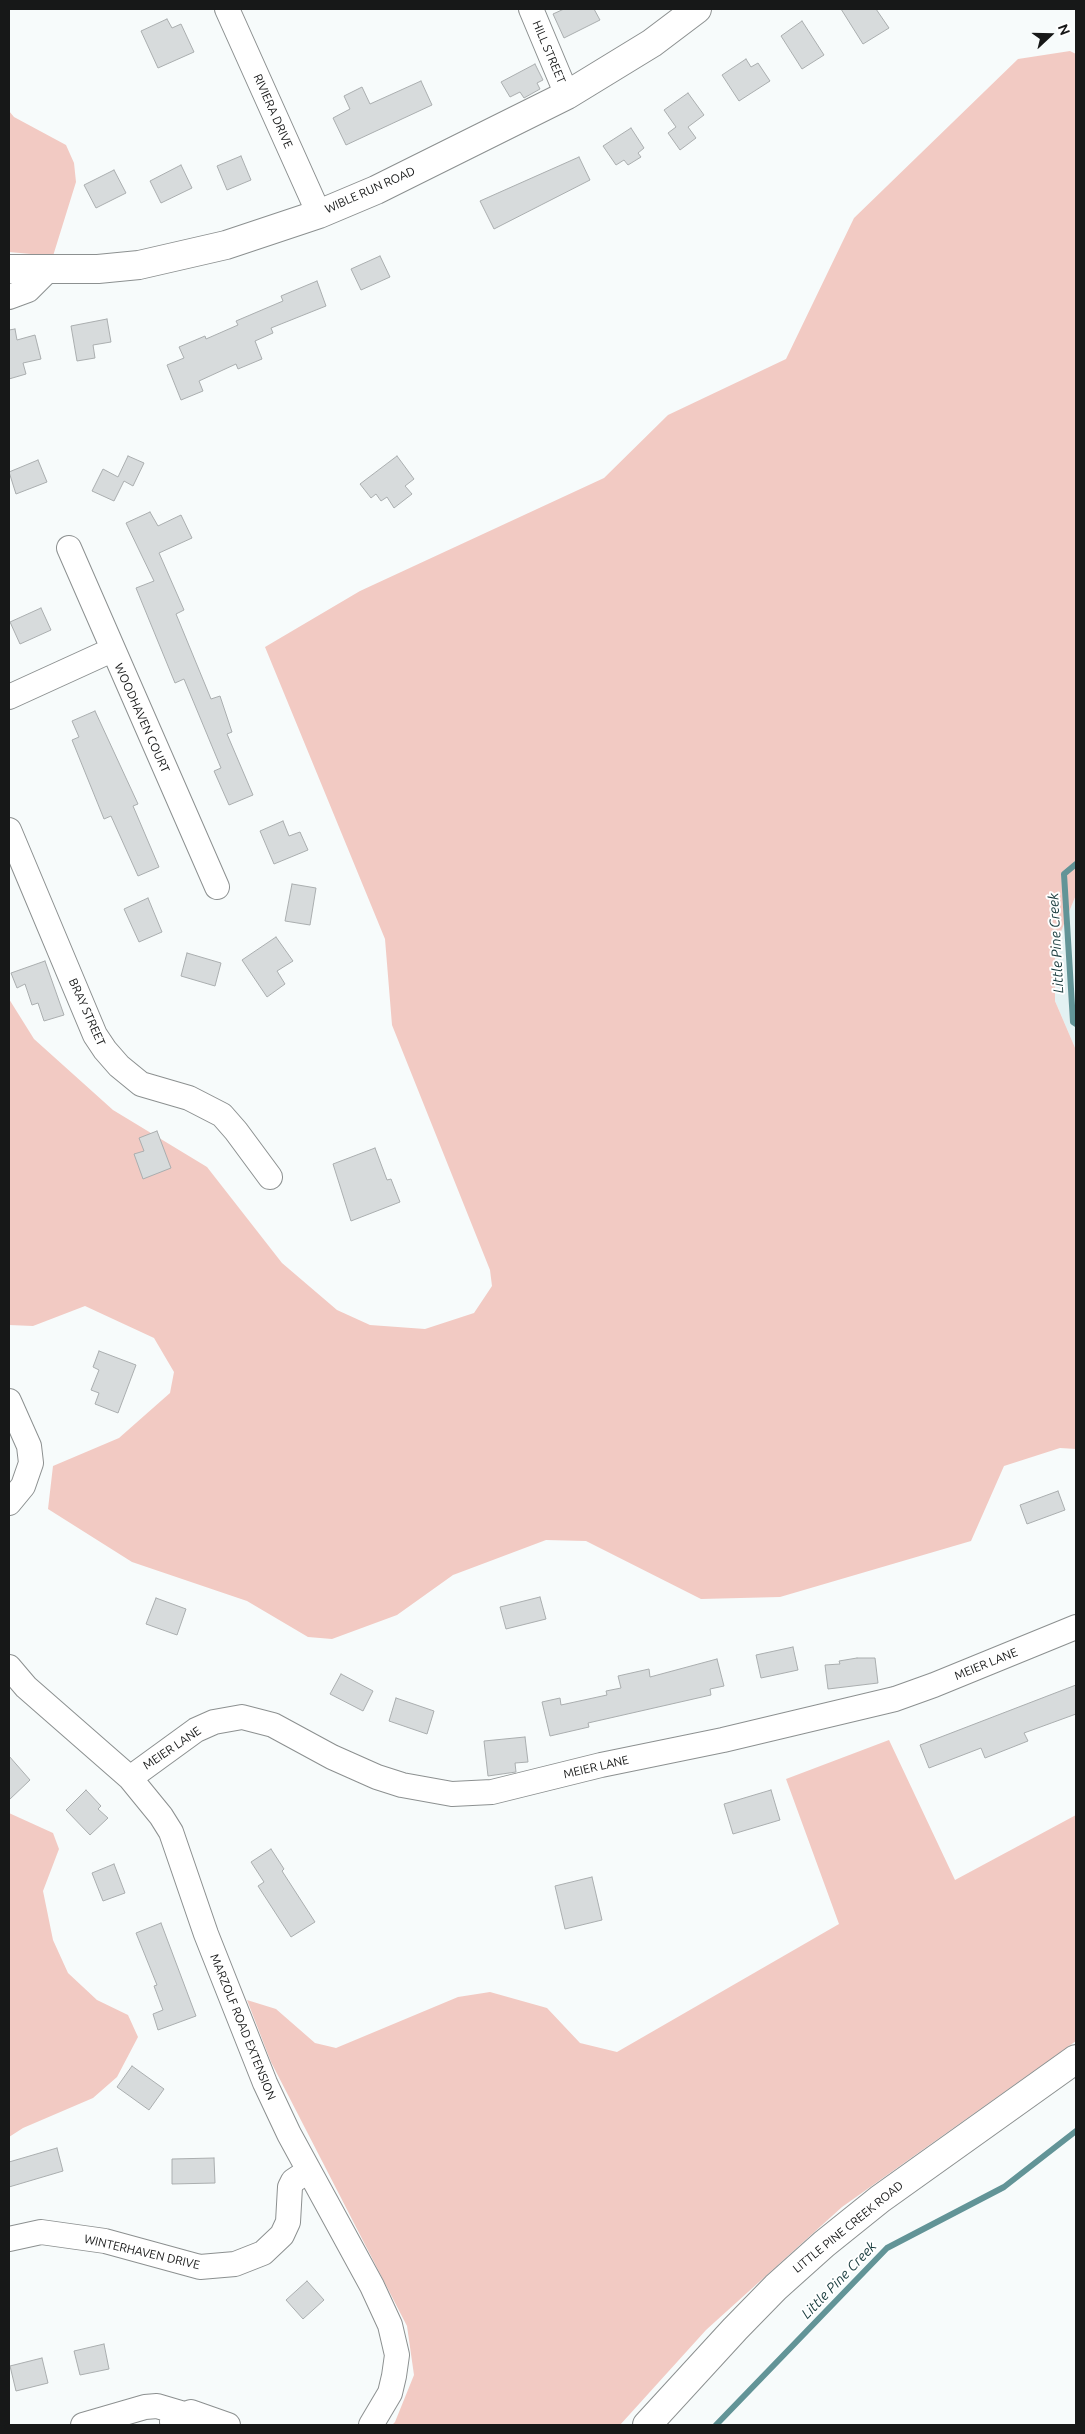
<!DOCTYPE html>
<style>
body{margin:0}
#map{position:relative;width:1085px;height:2434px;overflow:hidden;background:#f7fbfb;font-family:Ubuntu,sans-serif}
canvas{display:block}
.frame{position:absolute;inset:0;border:10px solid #171818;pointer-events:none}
.north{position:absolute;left:1025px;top:10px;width:50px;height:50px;-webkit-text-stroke:4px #fff;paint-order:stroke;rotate:69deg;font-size:14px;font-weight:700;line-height:20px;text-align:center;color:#171818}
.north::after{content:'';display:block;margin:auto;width:18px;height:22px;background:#171818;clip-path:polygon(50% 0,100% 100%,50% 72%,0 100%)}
</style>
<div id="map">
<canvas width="1085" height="2434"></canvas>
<div class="frame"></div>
<div class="north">N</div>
</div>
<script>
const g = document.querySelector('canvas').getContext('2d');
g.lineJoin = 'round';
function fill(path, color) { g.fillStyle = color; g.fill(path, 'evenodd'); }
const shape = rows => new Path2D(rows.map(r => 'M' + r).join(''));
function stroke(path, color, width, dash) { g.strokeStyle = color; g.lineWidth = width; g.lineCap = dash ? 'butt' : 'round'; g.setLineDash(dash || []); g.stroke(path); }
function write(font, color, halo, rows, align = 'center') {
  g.font = font + ' Ubuntu,sans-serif'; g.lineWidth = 4; g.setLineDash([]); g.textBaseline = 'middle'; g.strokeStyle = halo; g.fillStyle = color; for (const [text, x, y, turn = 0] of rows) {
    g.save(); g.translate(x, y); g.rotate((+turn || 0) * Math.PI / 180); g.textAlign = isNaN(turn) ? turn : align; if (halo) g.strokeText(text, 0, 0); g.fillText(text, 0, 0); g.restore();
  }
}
fill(shape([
 [1076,895,1076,1050,1055,1001,1055,945]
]), '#e3f1f2');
fill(shape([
 [1070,51,1076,54,1076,895,1055,946,1055,1001,1076,1050,1076,1449,1060,1448,1004,1466,971,1541,780,1597,701,1599,586,1541,546,1540,453,1575,397,1615,332,1639,308,1637,247,1601,132,1562,48,1509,53,1466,119,1438,170,1393,174,1372,154,1338,85,1306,33,1326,9,1325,9,999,34,1039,113,1110,207,1167,282,1263,337,1310,370,1325,425,1329,474,1313,492,1286,490,1270,392,1025,385,939,265,647,360,591,604,478,668,415,786,359,854,218,1018,59],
 [9,111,14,117,66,145,74,163,76,182,53,256,9,252],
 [889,1740,955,1880,1076,1815,1076,2041,842,2207,706,2330,620,2425,392,2425,395,2422,414,2375,407,2326,271,2062,247,2000,276,2009,315,2043,336,2048,458,1997,490,1992,547,2008,580,2043,617,2052,839,1924,786,1779],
 [9,1813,53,1833,59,1849,43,1891,53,1940,68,1973,97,2000,128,2015,138,2037,117,2077,93,2098,23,2128,9,2137]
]), '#f2cac3');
stroke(shape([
 [1076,864,1064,874,1073,1022,1076,1024],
 [716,2425,887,2248,1004,2187,1076,2131]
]), '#629497', 6);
const building = shape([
 [564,9,594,9,600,20,564,38,553,14,564,9],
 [841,9,876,9,889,28,863,44,841,9],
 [167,19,172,28,181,24,194,52,158,68,141,31,167,19],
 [802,21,824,55,802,69,781,36,802,21],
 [746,59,751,67,758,63,770,81,739,101,722,75,746,59],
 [535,64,543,80,537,83,540,89,524,98,520,92,510,97,501,82,535,64],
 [421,81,432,105,346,145,333,118,350,109,344,96,362,87,370,104,421,81],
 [688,93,704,115,688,127,696,138,680,150,668,133,676,127,664,110,688,93],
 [631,128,644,148,638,153,641,157,628,165,624,160,616,165,603,146,631,128],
 [241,156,251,180,227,190,217,166,241,156],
 [579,157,590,180,494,229,480,201,579,157],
 [181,165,192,188,161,203,150,181,181,165],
 [114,170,126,193,96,208,84,185,114,170],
 [380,256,390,277,361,290,351,269,380,256],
 [317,281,326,306,271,328,273,333,255,341,262,359,238,369,236,364,199,381,203,391,181,400,167,365,184,358,179,347,205,336,206,339,238,325,236,321,283,301,281,296,317,281],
 [107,319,111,342,93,345,95,358,77,361,71,326,107,319],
 [15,329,17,340,35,335,41,359,23,363,26,374,9,379,9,330,15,329],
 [128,456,144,463,133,486,124,481,114,501,92,491,103,469,118,477,128,456],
 [397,456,414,479,405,486,412,494,394,508,387,497,381,501,376,494,371,498,360,484,397,456],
 [38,460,47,482,16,494,9,472,38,460],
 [150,512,158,526,181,515,192,538,159,553,184,610,176,614,211,699,220,696,232,732,227,734,253,795,229,805,214,771,221,768,184,679,175,683,136,588,154,581,126,523,150,512],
 [41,608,51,630,20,644,10,622,41,608],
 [95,711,138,804,133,806,159,867,138,876,111,816,104,819,72,740,79,737,72,721,95,711],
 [283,821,289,836,300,832,308,850,274,864,260,831,283,821],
 [292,884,316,888,310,925,285,921,292,884],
 [148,898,162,932,139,942,124,909,148,898],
 [276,937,293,961,277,971,285,984,267,997,242,960,276,937],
 [187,953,221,963,215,986,181,976,187,953],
 [45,961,64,1015,44,1021,38,1003,32,1005,25,984,17,988,11,973,45,961],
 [157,1131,171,1168,143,1179,134,1154,144,1151,139,1138,157,1131],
 [375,1148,387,1180,391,1179,400,1202,351,1221,333,1164,375,1148],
 [99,1351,136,1365,118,1413,95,1404,99,1393,91,1390,99,1370,93,1367,99,1351],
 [1058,1491,1065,1510,1027,1524,1020,1505,1058,1491],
 [540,1597,546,1619,506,1629,500,1607,540,1597],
 [156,1598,186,1609,177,1635,146,1624,156,1598],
 [793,1647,798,1670,761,1678,756,1655,793,1647],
 [857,1658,875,1658,878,1683,828,1689,825,1665,840,1664,839,1661,857,1658],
 [717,1659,724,1686,710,1689,711,1695,588,1723,589,1727,550,1736,542,1702,560,1698,561,1705,607,1695,606,1691,621,1688,618,1676,649,1669,650,1677,717,1659],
 [341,1674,373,1691,363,1711,330,1694,341,1674],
 [1076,1685,1076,1714,1024,1733,1028,1741,985,1758,981,1748,929,1768,920,1745,1076,1685],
 [396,1698,434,1711,427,1734,389,1721,396,1698],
 [525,1737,528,1762,515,1763,516,1772,488,1776,484,1741,525,1737],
 [9,1756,30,1780,9,1800,9,1756],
 [86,1790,101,1806,98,1809,108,1818,90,1835,66,1810,86,1790],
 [771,1790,780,1820,733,1834,724,1804,771,1790],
 [271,1849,284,1869,282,1871,315,1922,291,1937,258,1886,264,1882,251,1862,271,1849],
 [114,1864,125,1893,103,1901,92,1873,114,1864],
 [592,1877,602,1920,565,1929,555,1886,592,1877],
 [161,1923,196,2016,158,2030,153,2014,163,2010,154,1986,157,1985,136,1933,161,1923],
 [132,2066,164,2089,149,2110,117,2087,132,2066],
 [57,2148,63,2171,9,2187,9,2162,57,2148],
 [214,2158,215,2183,172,2184,172,2159,214,2158],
 [307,2281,324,2300,303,2319,286,2300,307,2281],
 [104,2344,109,2369,80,2375,74,2351,104,2344],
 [42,2358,48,2383,16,2391,10,2366,42,2358]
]);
fill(building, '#d7dbdc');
stroke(building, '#aaaeaf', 1);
const minor = shape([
 [227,9,319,214],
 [531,9,567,95],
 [9,297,28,290,48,270],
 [69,548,217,887],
 [9,697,112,650],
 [9,830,95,1035,105,1050,119,1066,141,1084,189,1098,222,1115,236,1131,270,1177],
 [9,1401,29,1446,31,1463,23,1486,9,1503],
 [9,1667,26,1687,130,1778,161,1816,171,1832,206,1934,265,2083,289,2134,372,2286,390,2325,397,2355,394,2376,390,2393,371,2425],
 [130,1778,196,1730,214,1722,242,1717,273,1725,332,1757,377,1777,402,1785,452,1794,492,1792,601,1765,723,1740,895,1699,934,1685,1076,1627],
 [9,2239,41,2232,105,2241,200,2267,235,2264,263,2253,282,2235,288,2222,290,2187,293,2181,308,2171],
 [172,2422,177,2417,191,2412,228,2425],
 [83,2425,145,2407,157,2406,184,2414]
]);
const tertiary = shape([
 [9,269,98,269,139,265,226,245,319,214,376,190,567,95,652,43,697,9],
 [647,2425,735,2329,776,2287,824,2244,880,2199,1076,2059]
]);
stroke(minor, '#8c9090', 26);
stroke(tertiary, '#8c9090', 30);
stroke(minor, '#fff', 24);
stroke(tertiary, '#fff', 28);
write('12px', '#171818', '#fff', [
 ["HILL STREET",549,52,67],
 ["RIVIERA DRIVE",273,111,66],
 ["WIBLE RUN ROAD",370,190,-24],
 ["WOODHAVEN COURT",142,718,66],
 ["BRAY STREET",87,1012,66],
 ["MEIER LANE",986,1664,-22],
 ["MEIER LANE",172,1748,-34],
 ["MEIER LANE",596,1767,-13],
 ["MARZOLF ROAD EXTENSION",243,2027,68],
 ["LITTLE PINE CREEK ROAD",848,2227,-39],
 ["WINTERHAVEN DRIVE",142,2252,13]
]);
write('italic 14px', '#183b3d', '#fff', [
 ["Little Pine Creek",1056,943,-93],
 ["Little Pine Creek",839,2280,-46]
]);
</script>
